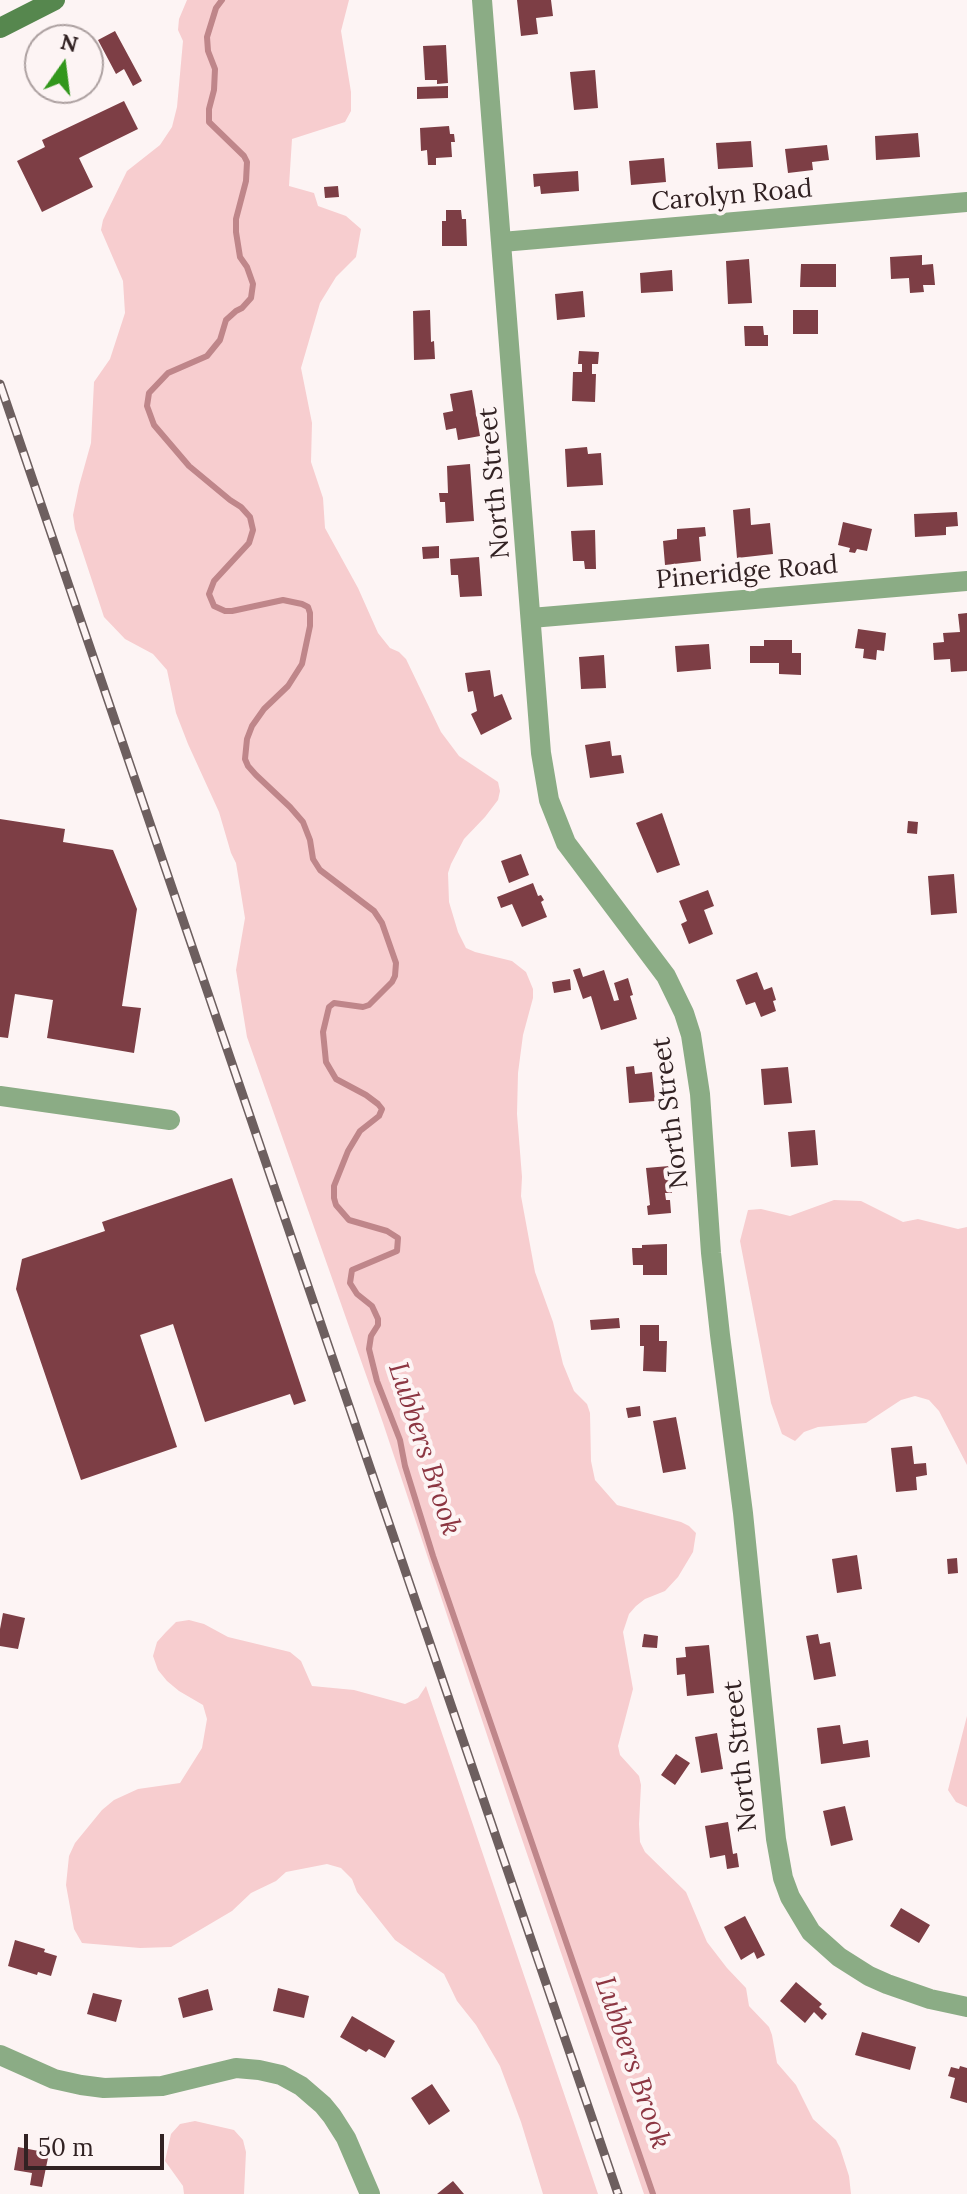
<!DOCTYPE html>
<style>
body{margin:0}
#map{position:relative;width:967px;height:2194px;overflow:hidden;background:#fdf4f4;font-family:Lora,serif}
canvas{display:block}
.north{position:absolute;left:24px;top:24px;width:80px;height:80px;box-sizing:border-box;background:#fdf4f4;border:2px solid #aca0a0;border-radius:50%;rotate:14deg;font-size:22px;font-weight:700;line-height:32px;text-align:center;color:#322223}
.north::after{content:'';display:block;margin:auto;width:28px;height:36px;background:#32971c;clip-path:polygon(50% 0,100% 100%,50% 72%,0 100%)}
.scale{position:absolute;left:24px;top:2134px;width:140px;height:36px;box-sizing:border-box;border:4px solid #322223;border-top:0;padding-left:10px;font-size:24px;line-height:28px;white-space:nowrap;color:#322223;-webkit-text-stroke:6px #fdf4f4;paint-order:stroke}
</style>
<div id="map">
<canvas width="967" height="2194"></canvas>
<div class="north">N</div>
<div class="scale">50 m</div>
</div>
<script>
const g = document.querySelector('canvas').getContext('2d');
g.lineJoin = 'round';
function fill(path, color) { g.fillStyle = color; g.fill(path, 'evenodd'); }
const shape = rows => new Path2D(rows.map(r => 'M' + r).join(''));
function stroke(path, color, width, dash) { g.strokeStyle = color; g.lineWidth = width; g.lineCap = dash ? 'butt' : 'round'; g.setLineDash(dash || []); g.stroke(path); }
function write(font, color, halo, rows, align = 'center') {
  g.font = font + ' Lora,serif'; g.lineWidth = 8; g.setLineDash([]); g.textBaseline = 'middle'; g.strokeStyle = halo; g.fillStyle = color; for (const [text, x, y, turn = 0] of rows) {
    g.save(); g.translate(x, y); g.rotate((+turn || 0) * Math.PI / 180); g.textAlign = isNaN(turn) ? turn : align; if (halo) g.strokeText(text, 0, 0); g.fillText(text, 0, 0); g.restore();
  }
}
fill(shape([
 [187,0,349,0,341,31,351,92,351,111,345,122,292,139,289,186,314,193,318,206,346,216,361,229,356,257,336,277,320,303,301,368,312,423,311,462,323,498,325,528,358,588,378,633,390,648,399,652,406,659,441,732,459,756,498,782,500,791,498,800,485,817,464,839,451,864,448,873,449,902,458,932,466,948,475,952,512,961,526,972,533,989,533,998,523,1035,518,1073,517,1114,522,1177,521,1196,535,1272,553,1322,563,1364,574,1391,587,1404,590,1413,591,1461,595,1480,617,1505,681,1522,689,1526,696,1533,693,1552,678,1577,665,1591,645,1599,636,1606,629,1614,623,1632,633,1689,618,1746,620,1755,639,1776,641,1785,639,1824,640,1842,645,1852,686,1892,707,1942,727,1968,746,1988,749,2006,769,2027,772,2035,777,2063,796,2085,813,2119,836,2140,840,2148,849,2176,851,2194,644,2194,514,1816,383,1423,247,1037,236,970,245,918,236,863,231,853,219,812,188,744,176,713,167,670,153,654,125,639,104,617,75,529,73,515,79,486,91,443,94,382,110,359,125,313,123,281,101,230,103,220,127,171,160,145,172,127,177,107,183,41,178,30,179,19],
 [834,1200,861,1201,903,1222,918,1219,958,1229,967,1227,967,1465,939,1411,929,1400,915,1396,901,1400,866,1423,818,1427,804,1432,795,1441,782,1434,771,1403,740,1241,748,1210,761,1209,790,1216],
 [189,1620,204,1624,228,1637,290,1652,301,1661,312,1686,354,1690,405,1704,418,1698,426,1686,598,2194,543,2194,521,2122,500,2066,476,2025,457,2001,444,1974,395,1940,357,1892,352,1879,341,1868,327,1864,286,1872,276,1881,251,1893,232,1911,171,1947,140,1948,82,1943,74,1929,66,1885,69,1856,75,1843,102,1810,114,1800,138,1789,180,1783,202,1748,207,1719,203,1705,179,1691,167,1681,158,1670,153,1656,157,1642,166,1632,176,1622],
 [967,1716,967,1807,956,1802,948,1790],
 [195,2121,234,2130,243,2140,246,2152,244,2194,184,2194,183,2186,165,2161,171,2134,180,2124]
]), '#f7cdcf');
stroke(shape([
 [222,0,216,8,207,37,208,51,215,69,214,90,209,109,209,122,244,156,247,162,246,181,236,219,236,232,240,257,247,267,253,284,251,298,242,308,236,311,226,320,220,340,207,356,168,373,149,393,147,406,154,425,189,466,230,500,241,507,250,517,253,530,249,543,214,581,209,594,214,606,225,611,232,611,283,600,302,604,308,607,310,613,310,626,302,664,288,686,264,709,252,726,247,739,245,759,248,766,256,775,290,807,303,822,310,840,313,859,320,870,374,911,382,923,396,963,395,976,392,982,369,1005,363,1007,334,1003,329,1007,323,1032,326,1062,336,1079,366,1095,378,1104,382,1109,379,1116,360,1131,348,1151,334,1186,334,1198,336,1205,349,1220,387,1231,398,1238,397,1251,352,1270,350,1283,357,1294,372,1306,378,1319,378,1325,371,1336,369,1349,377,1381,400,1440,405,1466,433,1556,653,2194]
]), '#bf868a', 6);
fill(shape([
 [517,0,551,0,553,16,536,18,538,34,521,36],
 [115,31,142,81,133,86,124,69,116,74,98,40],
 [446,45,448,83,437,84,437,80,425,80,423,46],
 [595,70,598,108,574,110,570,72],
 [448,86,448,98,417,99,417,87],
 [124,101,138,129,79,158,93,187,42,212,17,161,45,147,42,140],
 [449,126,450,134,454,134,455,142,451,142,452,157,436,158,436,165,428,165,427,150,421,151,420,128],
 [918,133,920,157,876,160,875,136],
 [751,141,753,167,718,169,716,143],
 [827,145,829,160,812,162,813,170,788,173,785,149],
 [664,158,666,182,631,185,629,161],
 [578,171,579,191,541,194,540,186,534,187,533,174],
 [338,186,339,197,325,198,324,187],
 [446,210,461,210,462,219,466,219,467,246,442,246,442,221,446,221],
 [922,255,922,265,933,264,935,285,923,285,924,292,910,293,909,278,891,279,890,257],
 [749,259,752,303,728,304,726,261],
 [801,264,836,264,836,287,800,287],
 [672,270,673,291,641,293,640,273],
 [583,291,585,317,557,320,555,294],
 [430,310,431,342,434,341,435,359,414,360,413,311],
 [793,310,818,310,818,334,793,334],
 [744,326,763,326,764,335,768,335,768,346,745,346],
 [579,351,599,352,598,364,592,364,592,374,596,374,595,402,572,401,573,372,582,372,582,364,578,364],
 [472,390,480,436,458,440,456,428,446,430,443,413,453,411,450,394],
 [587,447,588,454,601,453,603,485,567,487,565,449],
 [470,464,474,521,446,523,445,502,440,502,439,493,448,493,447,466],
 [750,508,751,525,770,523,773,554,737,558,733,510],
 [957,512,958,526,946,527,946,535,915,537,914,514],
 [843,522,872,529,867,551,857,549,855,553,849,552,850,548,838,545],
 [705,527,706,536,699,537,701,561,665,565,663,541,677,539,677,529],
 [595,530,596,569,585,569,584,561,573,561,571,531],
 [439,546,439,558,423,559,422,547],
 [479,557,482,596,460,597,458,575,451,575,450,559],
 [967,613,967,671,951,672,950,659,934,660,933,643,944,642,943,633,960,632,958,614],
 [858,629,886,633,884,651,877,650,876,660,863,658,864,649,855,648],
 [764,640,792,640,792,653,801,653,801,675,779,674,779,663,750,663,750,646,764,646],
 [709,644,711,669,677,672,675,646],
 [604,655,606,688,581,689,579,657],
 [490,670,494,697,502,694,512,719,481,735,471,714,477,711,473,691,468,692,465,673],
 [610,741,612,756,621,755,624,773,590,778,585,745],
 [662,813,680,865,657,873,636,823],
 [0,819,65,829,63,842,113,850,137,909,122,1006,141,1008,134,1053,47,1038,53,1000,15,994,8,1038,0,1037],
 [908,821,918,822,917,834,907,833],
 [521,854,529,875,509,883,501,861],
 [954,874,957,913,931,915,928,876],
 [533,883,538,896,541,895,544,900,541,902,547,917,522,927,512,904,501,908,497,897],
 [708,890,714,906,704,910,713,934,689,944,681,924,687,921,679,901],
 [580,968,583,977,604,970,614,1001,619,1000,614,983,628,978,633,995,630,996,637,1019,601,1030,591,996,583,999,573,970],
 [757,972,764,990,772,987,776,1000,773,1001,776,1011,761,1017,755,1002,746,1005,736,980],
 [570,979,571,990,554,993,552,982],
 [634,1066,635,1074,652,1072,655,1101,629,1103,626,1067],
 [788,1067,792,1103,764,1105,761,1069],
 [815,1130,818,1165,791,1167,788,1132],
 [669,1166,672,1193,665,1193,666,1200,670,1200,671,1213,648,1215,647,1206,650,1205,646,1168],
 [232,1178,306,1401,294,1405,290,1394,205,1422,173,1324,140,1335,177,1447,81,1480,16,1289,22,1259,105,1231,102,1222],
 [667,1244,667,1275,643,1275,643,1265,633,1265,632,1248,642,1248,642,1245],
 [619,1318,620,1328,591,1330,590,1320],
 [640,1325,659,1325,659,1341,667,1341,666,1372,643,1371,644,1346,640,1346],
 [640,1406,641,1416,628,1418,626,1408],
 [676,1417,686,1469,663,1473,653,1421],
 [912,1446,914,1464,926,1463,927,1475,916,1477,917,1490,896,1492,891,1448],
 [857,1555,862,1589,837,1593,832,1559],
 [957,1558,958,1573,948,1574,947,1559],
 [3,1613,25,1618,18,1649,0,1646,0,1629],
 [644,1634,658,1636,657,1648,642,1647],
 [818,1634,820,1644,830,1642,836,1676,814,1680,806,1636],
 [709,1645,714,1693,687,1696,685,1674,677,1675,676,1658,686,1657,685,1647],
 [840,1725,843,1744,868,1740,870,1757,821,1764,817,1728],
 [717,1733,723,1769,701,1773,695,1737],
 [676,1754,690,1763,675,1785,661,1775],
 [845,1806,853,1840,831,1846,823,1811],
 [728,1822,733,1854,737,1853,739,1867,727,1869,725,1855,710,1858,705,1826],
 [901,1908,930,1925,919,1943,890,1926],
 [745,1916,765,1955,757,1959,754,1952,741,1960,724,1927],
 [15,1940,45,1949,44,1952,57,1956,51,1976,38,1972,37,1975,8,1966],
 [796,1982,822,2004,819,2007,827,2014,822,2020,814,2012,805,2023,780,2001],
 [278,1988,309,1996,304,2018,273,2011],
 [208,1989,213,2010,183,2018,178,1998],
 [93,1993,122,2000,116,2022,87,2014],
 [352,2016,395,2041,385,2058,369,2049,366,2052,340,2037],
 [862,2032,916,2047,910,2070,855,2055],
 [960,2066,967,2068,967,2103,950,2098,955,2078,948,2076,951,2067,959,2069],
 [432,2084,450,2111,429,2125,411,2098],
 [18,2147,49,2153,42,2187,30,2185,32,2173,14,2170],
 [453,2181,464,2194,437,2194]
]), '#7d3e45');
stroke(shape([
 [482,0,541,753,549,800,566,843,666,976,684,1013,691,1035,700,1094,711,1253,720,1335,743,1513,776,1839,783,1878,790,1897,811,1932,839,1957,869,1976,887,1984,930,1999,967,2007],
 [502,242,967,202],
 [531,618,967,581],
 [0,1096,170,1120],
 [0,2055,54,2079,81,2085,104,2088,162,2086,236,2068,259,2070,281,2075,301,2086,323,2105,332,2116,346,2138,370,2194]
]), '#8bac85', 20);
stroke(shape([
 [0,28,55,0]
]), '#56874e', 20);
const rail = shape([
 [0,384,618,2194]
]);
stroke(rail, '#6d5f5f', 9);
stroke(rail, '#fdf4f4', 6, [18]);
write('26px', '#322223', '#fdf4f4', [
 ["Carolyn Road",732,196,-5],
 ["North Street",495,483,-95],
 ["Pineridge Road",747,573,-5],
 ["North Street",671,1113,-97],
 ["North Street",741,1756,-96]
]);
write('italic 28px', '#8c3642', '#fdf4f4', [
 ["Lubbers Brook",424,1449,72],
 ["Lubbers Brook",632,2063,71]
]);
</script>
